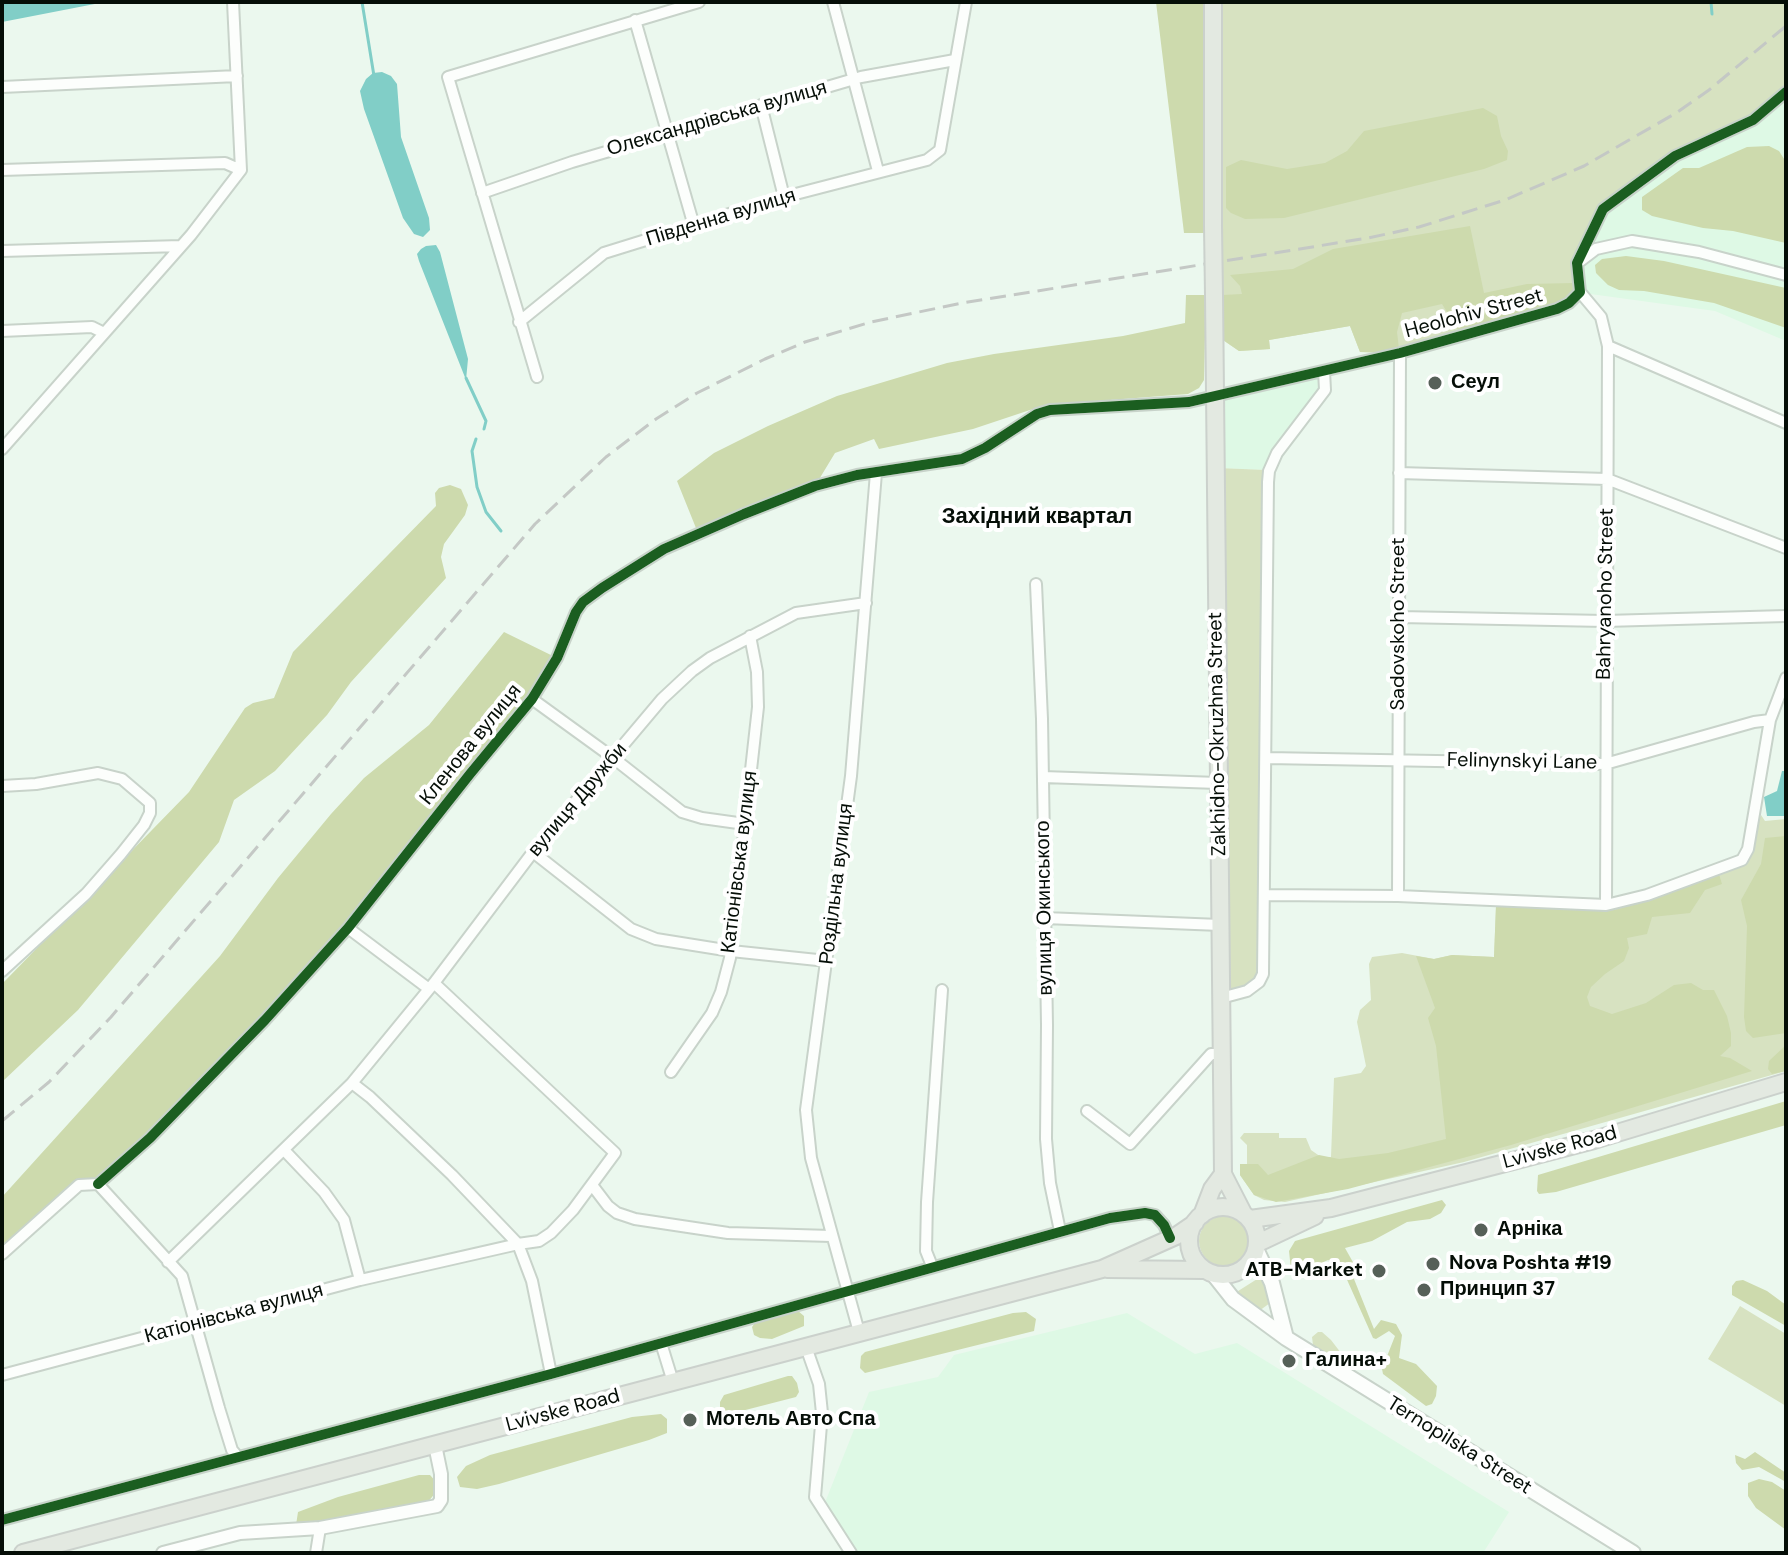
<!DOCTYPE html>
<meta charset="utf-8">
<style>
body{margin:0}
#map{position:relative;width:1788px;height:1555px;overflow:hidden;background:#ebf8ee;font-family:"DM Sans",sans-serif}
canvas{display:block}
.frame{position:absolute;inset:0;border:4px solid #050e07;pointer-events:none}
</style>
<div id="map">
<canvas width="1788" height="1555"></canvas>
<div class="frame"></div>
</div>
<script>
const g = document.querySelector('canvas').getContext('2d');
g.lineJoin = 'round';
function fill(path, color) { g.fillStyle = color; g.fill(path, 'evenodd'); }
const shape = rows => new Path2D(rows.map(r => 'M' + r).join(''));
function stroke(path, color, width, dash) { g.strokeStyle = color; g.lineWidth = width; g.lineCap = dash ? 'butt' : 'round'; g.setLineDash(dash || []); g.stroke(path); }
function write(font, color, halo, rows, align = 'center') {
  g.font = font + ' "DM Sans",sans-serif'; g.lineWidth = 8; g.setLineDash([]); g.textBaseline = 'middle'; g.strokeStyle = halo; g.fillStyle = color; for (const [text, x, y, turn = 0] of rows) {
    g.save(); g.translate(x, y); g.rotate((+turn || 0) * Math.PI / 180); g.textAlign = isNaN(turn) ? turn : align; if (halo) g.strokeText(text, 0, 0); g.fillText(text, 0, 0); g.restore();
  }
}
fill(shape([
 [1786,97,1786,341,1715,311,1583,293,1580,264,1606,211,1677,159],
 [1321,375,1322,389,1266,470,1218,468,1217,399],
 [1127,1313,1195,1354,1237,1343,1509,1512,1483,1553,857,1553,824,1505,869,1392,938,1377,954,1355]
]), '#def9e5');
fill(shape([
 [1217,2,1786,2,1786,87,1751,117,1673,153,1601,207,1583,238,1573,263,1573,292,1568,299,1399,349,1360,352,1350,326,1269,340,1270,349,1239,351,1223,340,1222,226,1217,142],
 [1218,468,1266,470,1260,973,1246,988,1225,993],
 [1761,815,1765,821,1786,819,1786,1071,1464,1162,1285,1202,1264,1200,1254,1195,1240,1175,1240,1164,1247,1164,1247,1145,1240,1138,1244,1133,1279,1133,1279,1138,1306,1138,1311,1150,1321,1157,1331,1157,1334,1078,1361,1073,1366,1066,1357,1022,1360,1010,1371,1000,1369,964,1372,957,1402,953,1434,959,1452,955,1494,957,1496,906,1614,910,1696,883,1708,875,1738,864],
 '1199 1241a25 25 0 1 1 50 0a25 25 0 1 1-50 0Z',
 [1265,1274,1270,1303,1259,1311,1235,1293],
 [1740,1306,1786,1334,1786,1406,1708,1359],
 [1318,1332,1322,1332,1331,1340,1341,1353,1338,1358,1333,1358,1313,1345,1312,1337]
]), '#d7e2c1');
fill(shape([
 [1156,2,1205,2,1205,233,1184,233],
 [1483,108,1497,116,1501,136,1508,151,1507,160,1484,169,1284,218,1245,219,1231,213,1226,208,1226,167,1241,160,1287,169,1325,163,1347,151,1364,131],
 [1769,146,1779,151,1786,162,1786,243,1733,231,1703,228,1652,216,1642,210,1642,197,1683,168,1699,168,1747,147],
 [1470,226,1484,293,1527,284,1574,283,1573,292,1568,299,1555,306,1460,333,1442,304,1402,313,1397,332,1399,349,1383,353,1360,352,1350,326,1269,340,1270,349,1239,351,1223,340,1223,295,1242,294,1240,286,1230,275,1293,269,1333,249],
 [1626,256,1664,261,1786,288,1786,328,1714,303,1644,291,1619,290,1608,285,1596,273,1595,265,1602,259],
 [1186,295,1206,295,1204,380,1199,388,1188,394,1045,405,973,429,879,449,874,439,835,453,815,486,698,533,677,481,714,453,768,426,837,396,947,363,994,354,1123,336,1185,323],
 [450,485,461,489,468,505,465,515,444,544,441,557,446,578,351,682,327,715,275,771,234,800,219,842,78,1010,2,1082,2,984,189,792,245,708,253,703,274,698,293,652,436,506,435,493,439,488],
 [504,632,557,658,532,699,312,971,98,1184,79,1185,2,1254,2,1197,220,956,278,878,331,814,364,778,429,725],
 [1786,836,1786,1033,1753,1038,1746,1031,1744,1017,1747,926,1741,900,1761,864,1765,838],
 [1718,871,1722,884,1705,890,1690,913,1652,917,1647,934,1627,938,1629,948,1624,961,1605,974,1591,987,1587,997,1590,1006,1612,1014,1646,1003,1674,985,1691,983,1703,990,1714,990,1727,1016,1731,1033,1731,1046,1720,1056,1730,1058,1752,1071,1511,1145,1348,1189,1276,1202,1254,1195,1240,1175,1240,1164,1258,1164,1268,1175,1319,1155,1339,1159,1388,1153,1446,1139,1436,1046,1428,1018,1435,1008,1416,956,1434,959,1452,955,1494,957,1496,906,1614,910,1696,883],
 [1786,1045,1786,1071,1772,1074,1768,1069,1769,1061],
 [1786,1101,1786,1125,1556,1192,1539,1194,1537,1191,1538,1175],
 [1442,1200,1446,1205,1441,1213,1430,1219,1407,1222,1372,1241,1345,1248,1354,1264,1352,1274,1374,1329,1381,1320,1396,1324,1402,1335,1399,1358,1416,1364,1437,1386,1436,1396,1432,1404,1426,1406,1383,1374,1382,1369,1395,1336,1389,1331,1376,1339,1373,1338,1344,1273,1336,1263,1328,1260,1299,1273,1294,1272,1291,1270,1289,1251,1295,1241],
 [1743,1280,1767,1291,1786,1305,1786,1326,1732,1295,1732,1286,1736,1281],
 [798,1311,804,1316,804,1326,772,1339,760,1338,754,1335,752,1327,757,1320,781,1312],
 [1026,1312,1036,1319,1034,1331,865,1373,860,1368,861,1356,865,1352,1013,1313],
 [788,1376,792,1376,797,1383,799,1392,796,1397,726,1415,720,1409,720,1402,724,1395],
 [661,1414,667,1419,667,1433,649,1440,499,1484,477,1489,460,1487,457,1477,466,1466,490,1455,632,1417],
 [1755,1452,1786,1473,1786,1482,1759,1467,1742,1470,1736,1463,1735,1455,1745,1459],
 [419,1475,430,1475,437,1483,436,1492,428,1502,347,1522,296,1525,298,1512,338,1497],
 [1759,1479,1772,1482,1786,1491,1786,1530,1756,1508,1748,1496,1748,1483]
]), '#cddaad');
fill(shape([
 [2,2,105,2,2,22],
 [382,72,391,76,397,84,401,137,429,218,430,230,423,237,414,234,403,218,364,109,360,91,366,79,373,73],
 [436,245,440,252,468,359,466,380,419,261,417,254,421,249,426,246],
 [1782,771,1786,771,1786,816,1767,816,1764,797,1777,791]
]), '#81cec7');
stroke(shape([
 [362,2,374,76],
 [1711,2,1712,14],
 [466,378,486,421,484,429],
 [476,439,472,451,477,487,486,512,501,531]
]), '#81cec7', 3);
const minor = shape([
 [833,2,878,171],
 [635,20,694,226],
 [2,87,237,76],
 [761,105,784,197],
 [2,170,225,163,241,170],
 [482,193,572,162,861,77,955,60],
 [2,251,181,246],
 [1579,262,1596,249,1632,241,1699,252,1786,275],
 [1580,292,1601,317,1608,346,1606,905],
 [519,322,604,253,784,197,927,160,940,150,966,2],
 [2,331,92,327,104,333],
 [1608,346,1786,423],
 [537,377,448,77,699,2],
 [2,449,191,235,241,170,233,2],
 [1399,473,1607,479,1786,548],
 [1036,584,1042,719,1047,1025,1046,1139,1050,1183,1060,1231],
 [1399,617,1605,621,1786,616],
 [532,699,612,757,682,812,702,818,745,824],
 [1267,758,1605,764,1754,722,1770,720],
 [1043,777,1218,783],
 [2,786,36,784,98,773,122,779,150,803,150,813,144,825,121,854,86,894,2,971],
 [533,852,631,929,656,939,731,951,827,961],
 [1266,895,1398,896,1606,905,1647,895,1742,860,1748,849,1770,720,1786,678],
 [1398,896,1400,353],
 [1045,918,1220,925],
 [348,928,429,989],
 [434,983,615,1153,573,1210,551,1233,539,1241,518,1244,452,1175,370,1097,352,1083,434,983,533,852,662,699,692,671,710,658,796,613,866,603],
 [1221,998,1247,991,1259,982,1263,974,1268,482,1269,471,1277,453,1325,390,1324,371],
 [671,1072,712,1013,721,992,730,958,758,707,757,672,750,636],
 [1087,1111,1130,1144,1211,1054,1222,1054],
 [284,1150,324,1192,344,1220,360,1280],
 [98,1184,150,1138,265,1020,348,928,470,774,532,699,557,658,576,612,583,602,602,588,664,549,744,514,815,486,857,475,962,459,985,448,1037,414,1050,410,1189,402,1400,353,1557,309,1569,303,1580,292,1577,263,1603,209,1675,156,1753,120,1786,92],
 [98,1184,182,1276,219,1408,232,1450,238,1457],
 [592,1185,608,1206,617,1213,635,1219,728,1233,831,1236],
 [2,1254,79,1185,98,1184],
 [168,1262,352,1083],
 [932,1266,926,1251,927,1202,942,990],
 [859,1332,811,1158,806,1110,851,776,876,473],
 [661,1343,673,1382],
 [806,1347,819,1384,822,1413,815,1497,851,1553],
 [2,1375,360,1280,518,1244,532,1281,551,1374],
 [2,1520,551,1374,1110,1218,1145,1213,1155,1215,1164,1225,1170,1238],
 [316,1553,320,1528]
]);
const tertiary = shape([
 [163,1553,240,1533,320,1528,437,1506,441,1500,441,1474,435,1445]
]);
const secondary = shape([
 [1257,1251,1272,1283,1286,1338],
 [1214,1275,1233,1299,1286,1338,1633,1553]
]);
const primary = shape([
 [1213,2,1213,226],
 [1214,295,1223,1174,1243,1213],
 '1189 1241a34 34 0 1 1 68 0a34 34 0 1 1-68 0Z',
 [1202,1215,1212,1189,1223,1174],
 [1250,1219,1331,1208,1594,1140,1786,1082],
 [1258,1243,1315,1216],
 [1107,1269,1204,1270],
 [23,1553,1102,1269,1176,1236,1195,1223]
]);
stroke(minor, '#c8d3ca', 14);
stroke(tertiary, '#c8d3ca', 16);
stroke(secondary, '#c8d3ca', 18);
stroke(primary, '#cbd1cc', 20);
stroke(minor, '#fcfefc', 10);
stroke(tertiary, '#fcfefc', 12);
stroke(secondary, '#fcfefc', 14);
stroke(primary, '#e3e9e1', 16);
stroke(shape([
 [2,1121,49,1082,111,1017,535,524,606,457,656,419,697,393,765,359,805,342,871,322,962,303,1368,238,1419,227,1505,200,1584,166,1676,113,1709,90,1786,26]
]), '#c4c8c5', 3, [16, 8]);
const primaryBridge = shape([
 [1213,226,1214,295]
]);
stroke(primaryBridge, '#cbd1cc', 20, []);
stroke(primaryBridge, '#e3e9e1', 16);
stroke(shape([
 [98,1184,150,1138,265,1020,348,928,470,774,532,699,557,658,576,612,583,602,602,588,664,549,744,514,815,486,857,475,962,459,985,448,1037,414,1050,410,1189,402,1400,353,1557,309,1569,303,1580,292,1577,263,1603,209,1675,156,1753,120,1786,92],
 [2,1520,551,1374,1110,1218,1145,1213,1155,1215,1164,1225,1170,1238]
]), '#1b5e20', 10);
for (const [x, y, r, color] of [
 [1435,383,8,"#566058"],
 [1481,1230,8,"#566058"],
 [1433,1264,8,"#566058"],
 [1379,1271,8,"#566058"],
 [1424,1290,8,"#566058"],
 [1289,1361,8,"#566058"],
 [690,1420,8,"#566058"]
]) { const dot = new Path2D(); dot.arc(x, y, r, 0, 2 * Math.PI); g.fillStyle = color; g.fill(dot); stroke(dot, '#fff', 3); }
write('20px', '#050e07', '#fff', [
 ["Олександрівська вулиця",717,119,-16],
 ["Південна вулиця",721,218,-17],
 ["Heolohiv Street",1474,314,-15],
 ["Bahryanoho Street",1606,594,-89],
 ["Sadovskoho Street",1399,624,-90],
 ["Zakhidno-Okruzhna Street",1218,734,-91],
 ["Кленова вулиця",471,745,-51],
 ["Felinynskyi Lane",1522,762,1],
 ["вулиця Дружби",578,800,-50],
 ["Катіонівська вулиця",740,862,-83],
 ["Роздільна вулиця",837,884,-83],
 ["вулиця Окинського",1045,908,-91],
 ["Lvivske Road",1560,1148,-15],
 ["Катіонівська вулиця",234,1314,-15],
 ["Lvivske Road",563,1411,-15],
 ["Ternopilska Street",1459,1446,32]
]);
write('bold 20px', '#050e07', '#fff', [
 ["Сеул",1451,383],
 ["Арніка",1497,1230],
 ["Nova Poshta #19",1449,1264],
 ["ATB-Market",1363,1271,"right"],
 ["Принцип 37",1440,1290],
 ["Галина+",1305,1361],
 ["Мотель Авто Спа",706,1420]
], 'left');
write('bold 22px', '#050e07', '#fff', [
 ["Західний квартал",1037,517]
]);
</script>
